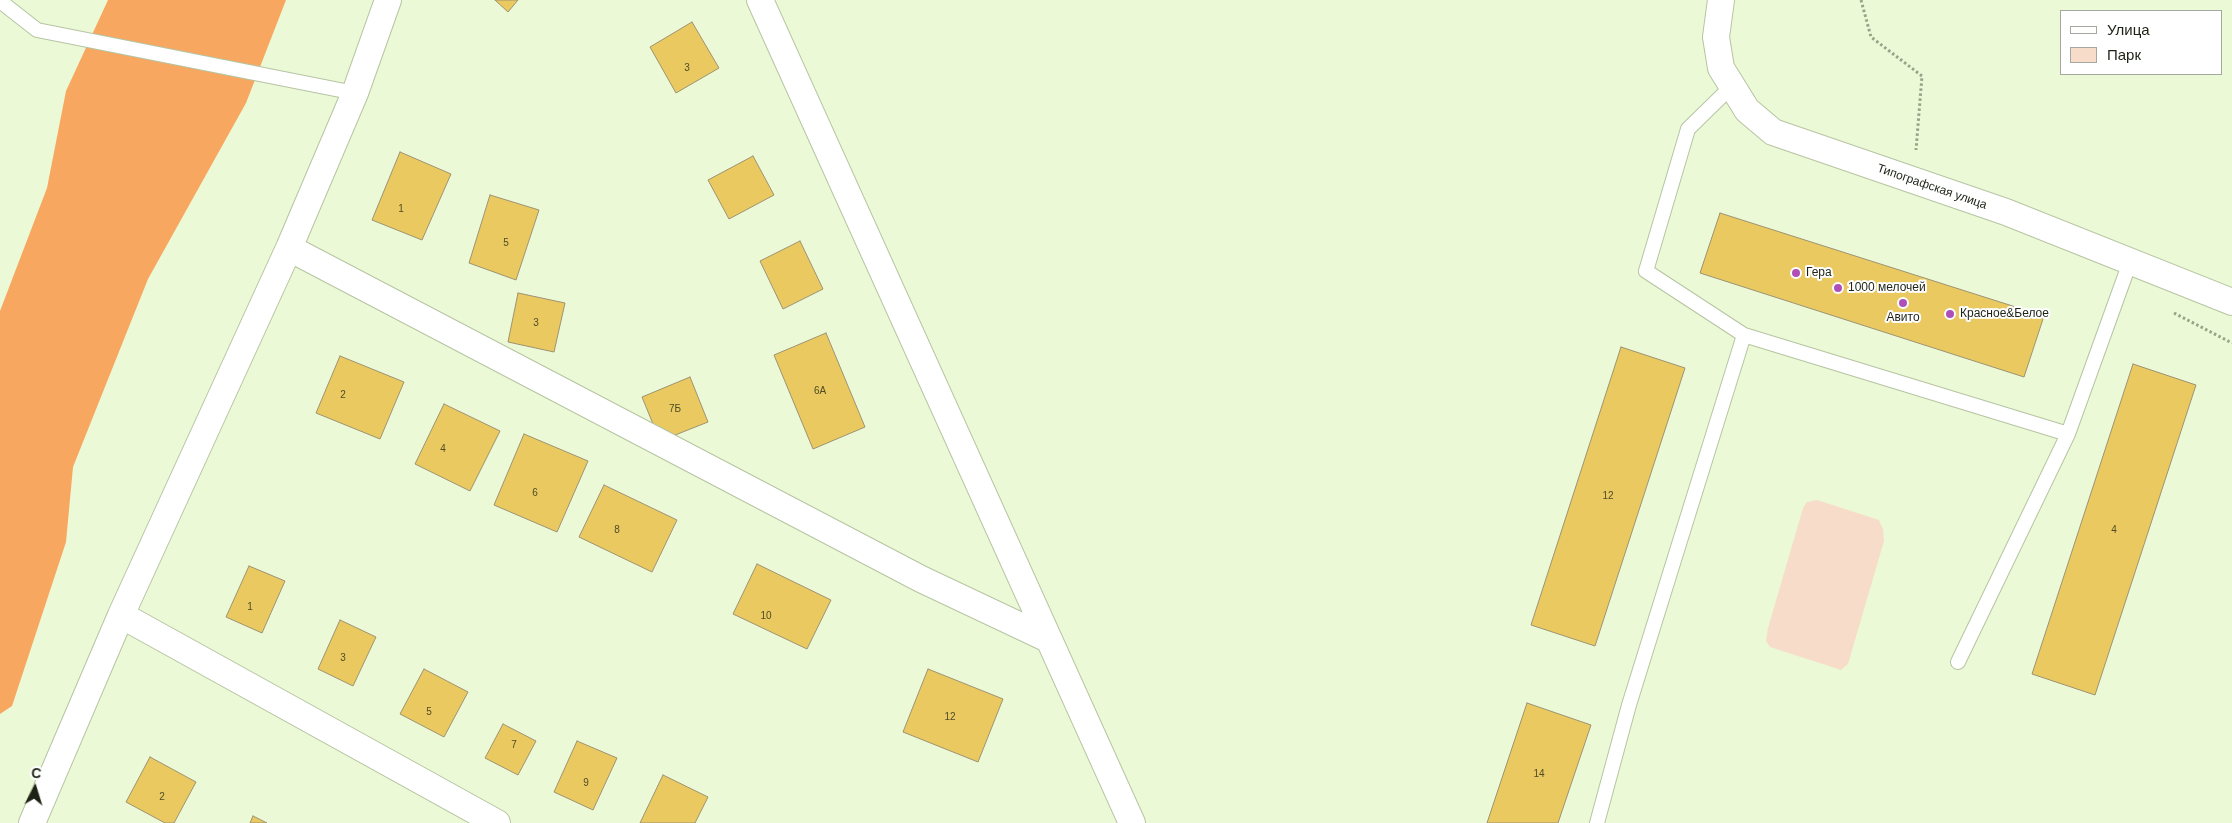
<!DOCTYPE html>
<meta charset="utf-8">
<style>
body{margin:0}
#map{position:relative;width:2232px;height:823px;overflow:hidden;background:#ebf9d6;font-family:Arial,sans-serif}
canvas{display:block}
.legend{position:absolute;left:2060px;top:10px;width:162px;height:65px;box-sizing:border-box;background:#fff;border:1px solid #a5a7a1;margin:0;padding:6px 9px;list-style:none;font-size:15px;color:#1d2215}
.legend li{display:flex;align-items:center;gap:10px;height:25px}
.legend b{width:25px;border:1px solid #a5a7a1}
.north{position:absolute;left:10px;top:763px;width:50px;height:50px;-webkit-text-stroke:4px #fff;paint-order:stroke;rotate:5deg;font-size:14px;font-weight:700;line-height:20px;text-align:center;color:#1d2215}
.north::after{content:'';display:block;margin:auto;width:18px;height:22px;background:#1d2215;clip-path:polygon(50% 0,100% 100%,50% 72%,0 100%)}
</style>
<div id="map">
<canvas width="2232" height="823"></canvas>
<ul class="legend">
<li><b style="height:6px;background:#fff"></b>Улица</li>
<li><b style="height:14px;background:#f7ddc9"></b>Парк</li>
</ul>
<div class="north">С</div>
</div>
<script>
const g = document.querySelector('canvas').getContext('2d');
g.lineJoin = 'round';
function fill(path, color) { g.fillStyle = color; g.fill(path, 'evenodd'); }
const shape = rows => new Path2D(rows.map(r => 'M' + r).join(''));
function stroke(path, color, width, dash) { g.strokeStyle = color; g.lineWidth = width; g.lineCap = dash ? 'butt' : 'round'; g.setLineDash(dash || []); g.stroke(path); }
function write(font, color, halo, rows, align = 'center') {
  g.font = font + ' Arial,sans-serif'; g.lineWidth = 4; g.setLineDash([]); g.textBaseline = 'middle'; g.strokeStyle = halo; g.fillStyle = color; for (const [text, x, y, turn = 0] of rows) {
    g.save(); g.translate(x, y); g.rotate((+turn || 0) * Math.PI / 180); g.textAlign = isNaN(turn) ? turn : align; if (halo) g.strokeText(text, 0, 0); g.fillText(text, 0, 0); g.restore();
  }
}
fill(shape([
 [1817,500,1879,520,1883,529,1884,541,1848,664,1841,670,1770,647,1766,641,1768,628,1803,508,1807,502]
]), '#f7ddc9');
fill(shape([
 [108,0,286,0,246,103,148,279,73,467,66,542,12,706,0,714,0,311,47,188,66,91]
]), '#f7a760');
const building = shape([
 [495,0,518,0,508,12,495,0],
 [692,22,719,68,676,93,650,47,692,22],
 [400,152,451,174,422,240,372,220,400,152],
 [753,156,774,195,729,219,708,180,753,156],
 [490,195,539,210,516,280,469,263,490,195],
 [1720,213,2044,316,2024,377,1700,273,1720,213],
 [800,241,823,289,783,309,760,261,800,241],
 [518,293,565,303,554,352,508,342,518,293],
 [826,333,865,427,813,449,774,355,826,333],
 [1621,347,1685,368,1595,646,1531,625,1621,347],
 [340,356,404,382,380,439,316,413,340,356],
 [2133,364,2196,385,2095,695,2032,674,2133,364],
 [690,377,708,422,660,441,642,397,690,377],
 [444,404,500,431,470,491,415,464,444,404],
 [524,434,588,461,557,532,494,505,524,434],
 [604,485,677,520,652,572,579,537,604,485],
 [757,564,831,600,807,649,733,614,757,564],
 [249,566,285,581,262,633,226,617,249,566],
 [340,620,376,637,353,686,318,669,340,620],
 [424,669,468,692,444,737,400,714,424,669],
 [928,669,1003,699,978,762,903,732,928,669],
 [1527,703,1591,725,1558,823,1487,823,1527,703],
 [503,724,536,741,518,775,485,758,503,724],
 [577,741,617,758,593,810,554,792,577,741],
 [150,757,196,782,174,823,165,823,126,802,150,757],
 [663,775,708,797,695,823,640,823,663,775],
 [253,816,267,823,250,823,253,816]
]);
fill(building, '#e9c960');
stroke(building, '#9d9372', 1);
const service = shape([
 [0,1,37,30,355,93],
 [1731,87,1688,129,1646,271,1744,335],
 [1958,662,2068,434,2130,262],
 [1597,823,1629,705,1744,335,2068,434]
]);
const minor = shape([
 [760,0,1132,823],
 [1721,0,1716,37,1721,68,1747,110,1773,132,2006,212,2232,302],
 [289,248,921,579,1048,639],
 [121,615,497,823],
 [32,823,121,615,289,248,355,93,388,0]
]);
stroke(service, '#b7c4a3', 16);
stroke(minor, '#b7c4a3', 28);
stroke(shape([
 [1861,0,1871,37,1922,76,1916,150],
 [2174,313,2232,343]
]), '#98a389', 3, [2.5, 2.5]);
stroke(service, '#fff', 14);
stroke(minor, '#fff', 26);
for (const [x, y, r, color] of [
 [1796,273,5,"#ae4fb8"],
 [1838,288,5,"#ae4fb8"],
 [1903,303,5,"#ae4fb8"],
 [1950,314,5,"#ae4fb8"]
]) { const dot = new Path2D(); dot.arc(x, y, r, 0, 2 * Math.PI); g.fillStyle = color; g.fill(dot); stroke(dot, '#fff', 2); }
write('10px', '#504c28', null, [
 ["3",687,68],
 ["1",401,209],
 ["5",506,243],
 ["3",536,323],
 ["6А",820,391],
 ["2",343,395],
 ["7Б",675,409],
 ["4",443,449],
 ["6",535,493],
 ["12",1608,496],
 ["8",617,530],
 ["4",2114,530],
 ["1",250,607],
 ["10",766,616],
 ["3",343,658],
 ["5",429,712],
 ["12",950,717],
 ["7",514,745],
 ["14",1539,774],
 ["9",586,783],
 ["2",162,797]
]);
write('12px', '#1d2215', '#fff', [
 ["Типографская улица",1932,187,19]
]);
write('12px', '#1d2215', '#fff', [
 ["Гера",1806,273],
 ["1000 мелочей",1848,288],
 ["Красное&Белое",1960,314],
 ["Авито",1903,318,"center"]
], 'left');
</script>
